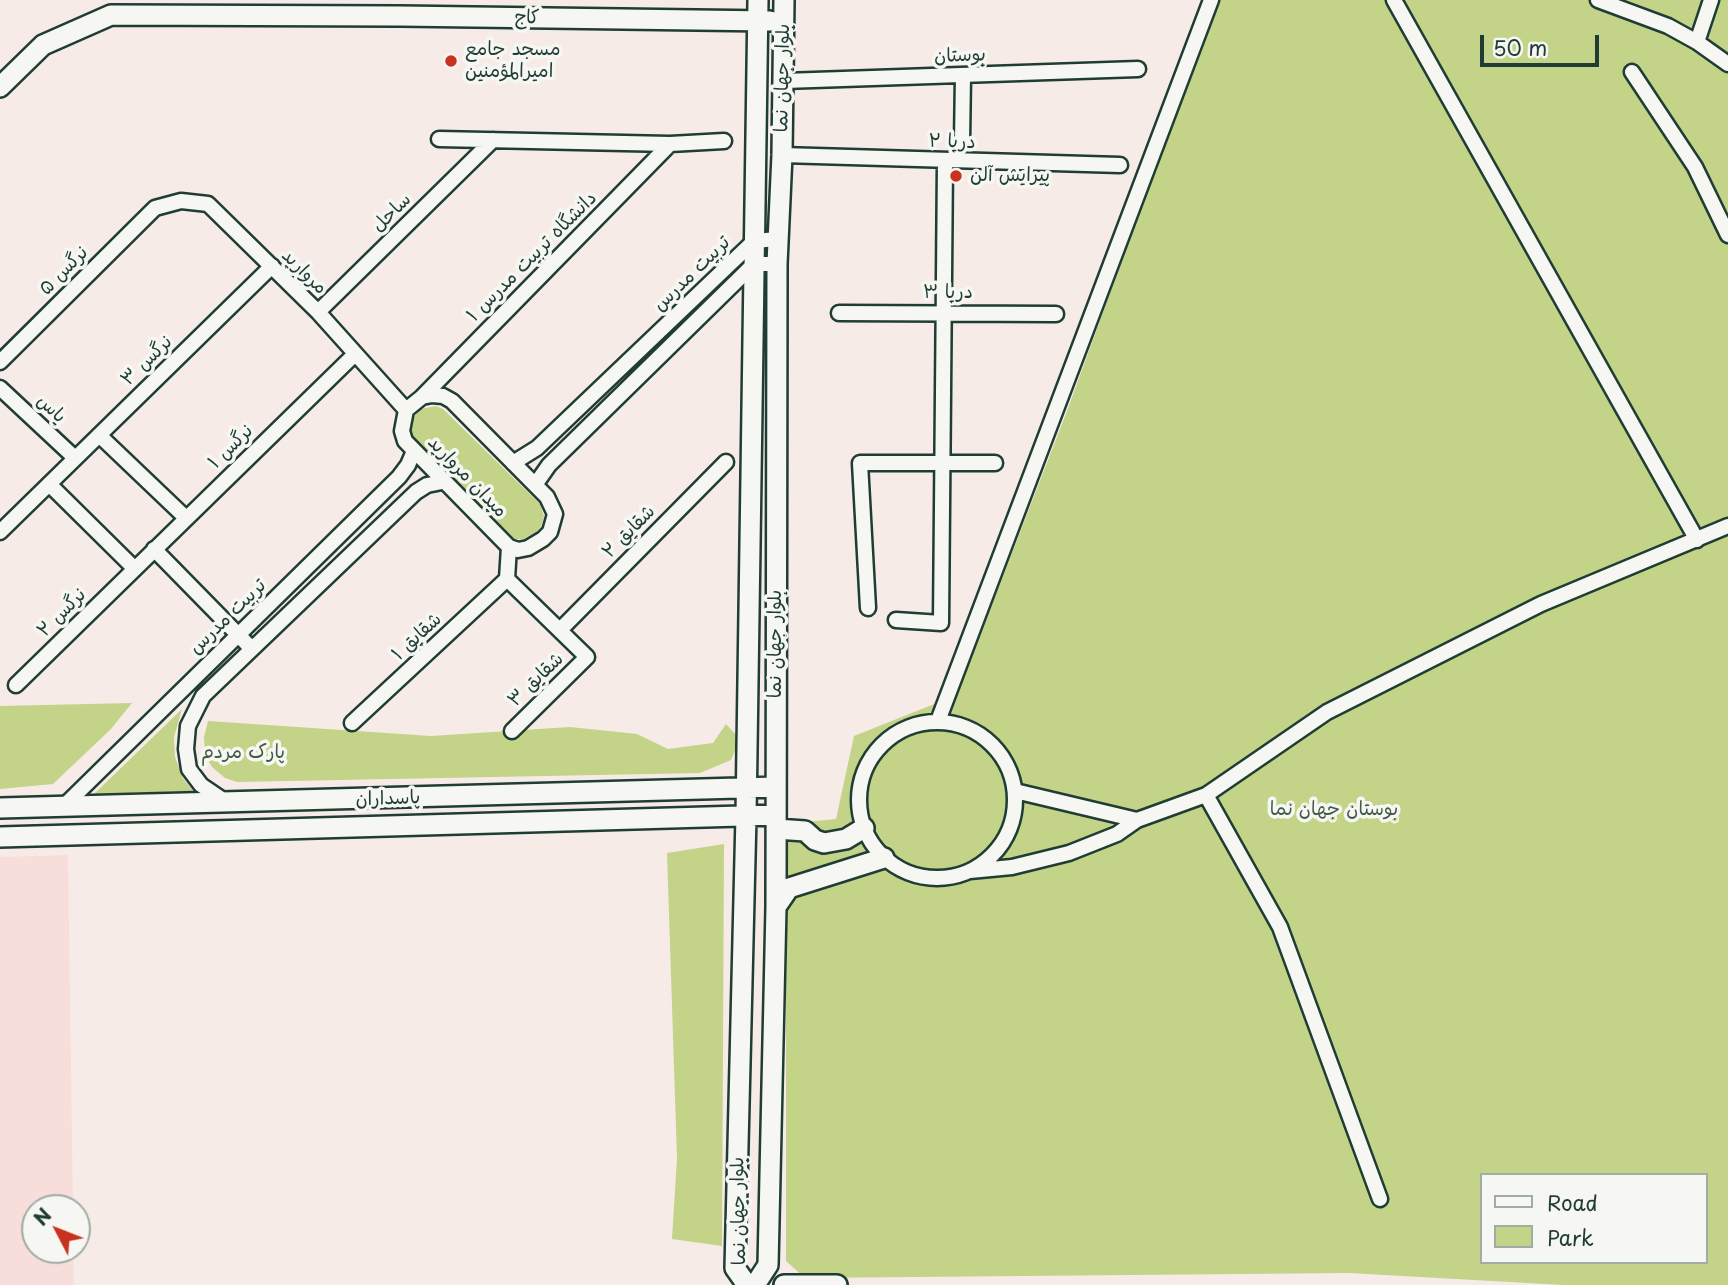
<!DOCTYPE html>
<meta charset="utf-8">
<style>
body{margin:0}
#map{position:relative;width:1728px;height:1285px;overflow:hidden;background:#f7ebe7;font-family:"Playpen Sans",sans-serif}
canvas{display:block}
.legend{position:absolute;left:1480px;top:1173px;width:228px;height:91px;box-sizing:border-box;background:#f6f6f2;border:2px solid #a0aca6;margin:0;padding:9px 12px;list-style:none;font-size:21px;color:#1f3d34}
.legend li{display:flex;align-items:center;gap:14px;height:35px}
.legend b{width:35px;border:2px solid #a0aca6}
.north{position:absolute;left:21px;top:1194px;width:70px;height:70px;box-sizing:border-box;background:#f6f6f2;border:2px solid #a0aca6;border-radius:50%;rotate:312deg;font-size:19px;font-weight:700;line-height:28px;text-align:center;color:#1f3d34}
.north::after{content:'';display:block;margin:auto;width:24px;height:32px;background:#c8321e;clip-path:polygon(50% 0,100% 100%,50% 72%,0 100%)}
.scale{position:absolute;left:1480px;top:35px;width:119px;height:32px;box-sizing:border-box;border:4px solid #1f3d34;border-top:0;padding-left:9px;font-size:21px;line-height:24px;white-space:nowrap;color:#1f3d34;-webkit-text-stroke:5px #f6f6f2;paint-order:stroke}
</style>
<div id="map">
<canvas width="1728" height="1285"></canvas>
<ul class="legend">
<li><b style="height:9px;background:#f6f6f2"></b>Road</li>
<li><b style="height:19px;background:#c3d387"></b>Park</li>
</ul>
<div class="north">N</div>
<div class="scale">50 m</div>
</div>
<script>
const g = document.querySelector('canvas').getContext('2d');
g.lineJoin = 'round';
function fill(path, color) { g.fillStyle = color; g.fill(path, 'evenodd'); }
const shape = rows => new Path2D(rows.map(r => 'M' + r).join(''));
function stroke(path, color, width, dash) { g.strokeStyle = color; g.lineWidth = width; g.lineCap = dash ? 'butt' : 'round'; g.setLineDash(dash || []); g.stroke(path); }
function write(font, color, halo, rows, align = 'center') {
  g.font = font + ' "Playpen Sans","Playpen Sans Arabic",sans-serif'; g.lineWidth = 7; g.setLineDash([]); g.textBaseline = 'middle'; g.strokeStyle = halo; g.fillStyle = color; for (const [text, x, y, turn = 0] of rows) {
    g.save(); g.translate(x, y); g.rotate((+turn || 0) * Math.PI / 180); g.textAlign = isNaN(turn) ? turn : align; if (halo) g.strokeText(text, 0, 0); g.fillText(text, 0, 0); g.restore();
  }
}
fill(shape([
 [68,855,73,1208,35,1208,35,1250,73,1250,74,1285,0,1285,0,857]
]), '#f8deda');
fill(shape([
 [1217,0,1728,0,1728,1285,1563,1285,1349,1273,805,1278,786,1261,786,824,836,819,854,736,957,695,1067,411],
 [1481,1175,1705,1175,1705,1262,1481,1262],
 [436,406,443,409,540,504,544,516,541,527,536,532,523,539,513,539,414,439,411,430,412,418,421,409],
 [132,703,111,729,53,784,0,789,0,706],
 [182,709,174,737,175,757,183,778,193,791,94,794],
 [208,721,431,736,570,727,637,734,668,749,713,743,726,724,740,739,731,760,700,773,237,782,225,778,212,767,205,754,204,737],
 [724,844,722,1246,672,1239,677,1158,667,853]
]), '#c3d387');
const street = shape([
 [1394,0,1697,540],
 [1598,0,1668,26,1697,42,1728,64],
 [1697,42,1711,0],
 [1632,72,1695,167,1728,235],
 [784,81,1138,69],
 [439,139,670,144,724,141],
 [962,142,963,75],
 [782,155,1120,165],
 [318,312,493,140],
 [839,313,1056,314],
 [0,362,155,208,181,201,208,204,318,312,406,410],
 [0,388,75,458],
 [432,395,443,396,452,401,547,497,555,514,550,532,543,539,528,548,518,550,509,547,405,441,402,431,406,410,422,397,432,395],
 [422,397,670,144],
 [99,435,186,518],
 [513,463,537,448,754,241,778,239],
 [49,484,134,568],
 [535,485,549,465,754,264,777,264],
 [0,532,272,266],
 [509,547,507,579,587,657,512,731],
 [154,549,252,649],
 [868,608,860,463,995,463],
 [896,620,941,623,945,161],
 [560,630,726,462],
 [16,685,354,355],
 [938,721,1211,0],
 '859 800a78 78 0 1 1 156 0a78 78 0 1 1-156 0Z',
 [352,723,507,579],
 [1015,791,1137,820],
 [1206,795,1280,927,1380,1199],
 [226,802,201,785,189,769,186,749,188,726,203,696,416,492,427,485,442,482],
 [64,806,399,477,408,465,414,451],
 [970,871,1012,867,1069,853,1117,834,1137,820,1206,795,1327,712,1541,604,1728,526]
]);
const secondary = shape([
 [0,87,43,45,111,15,400,16,770,21],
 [0,808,776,787],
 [776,829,805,831,815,840,824,843,846,839,864,828],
 [0,837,776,815],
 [776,907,789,888,884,858],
 [747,1285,735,1268,746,816,758,0],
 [755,1285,768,1265,776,907,777,264,782,155,784,0],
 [784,1285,837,1285]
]);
stroke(street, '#1f3d34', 19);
stroke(secondary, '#1f3d34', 24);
stroke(street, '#f6f6f2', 14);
stroke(secondary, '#f6f6f2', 19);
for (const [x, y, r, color] of [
 [451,61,7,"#c8321e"],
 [956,176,7,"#c8321e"]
]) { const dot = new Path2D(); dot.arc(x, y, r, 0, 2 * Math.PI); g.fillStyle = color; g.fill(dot); stroke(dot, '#f6f6f2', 2.5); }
write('19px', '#1f3d34', '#f6f6f2', [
 ["کاج",527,18,1],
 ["بوستان",960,56,-2],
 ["بلوار جهان نما",783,78,-89],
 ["دریا ۲",952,142,2],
 ["ساحل",392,213,-45],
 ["۱ دانشگاه تربیت مدرس",532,257,-45],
 ["۵ نرگس",64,271,-45],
 ["مروارید",304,272,45],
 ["تربیت مدرس",692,274,-44],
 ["دریا ۳",948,293],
 ["نرگس ۳",147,361,-44],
 ["یاس",51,409,43],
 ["نرگس ۱",231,447,-44],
 ["میدان مروارید",467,477,46],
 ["شقایق ۲",629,532,-45],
 ["نرگس ۲",62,613,-45],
 ["تربیت مدرس",228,617,-44],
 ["شقایق ۱",417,637,-43],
 ["بلوار جهان نما",776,644,-90],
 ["شقایق ۳",536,680,-44],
 ["پاسداران",388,799,-2],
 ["بلوار جهان نما",739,1211,-91]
]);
write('19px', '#1f3d34', '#f6f6f2', [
 ["مسجد جامع",465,50],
 ["امیرالمؤمنین",465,72],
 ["پیرایش آلن",970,176]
], 'left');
write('19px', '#405b45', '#f6f6f2', [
 ["پارک مردم",243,753],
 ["بوستان جهان نما",1334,810]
]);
</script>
